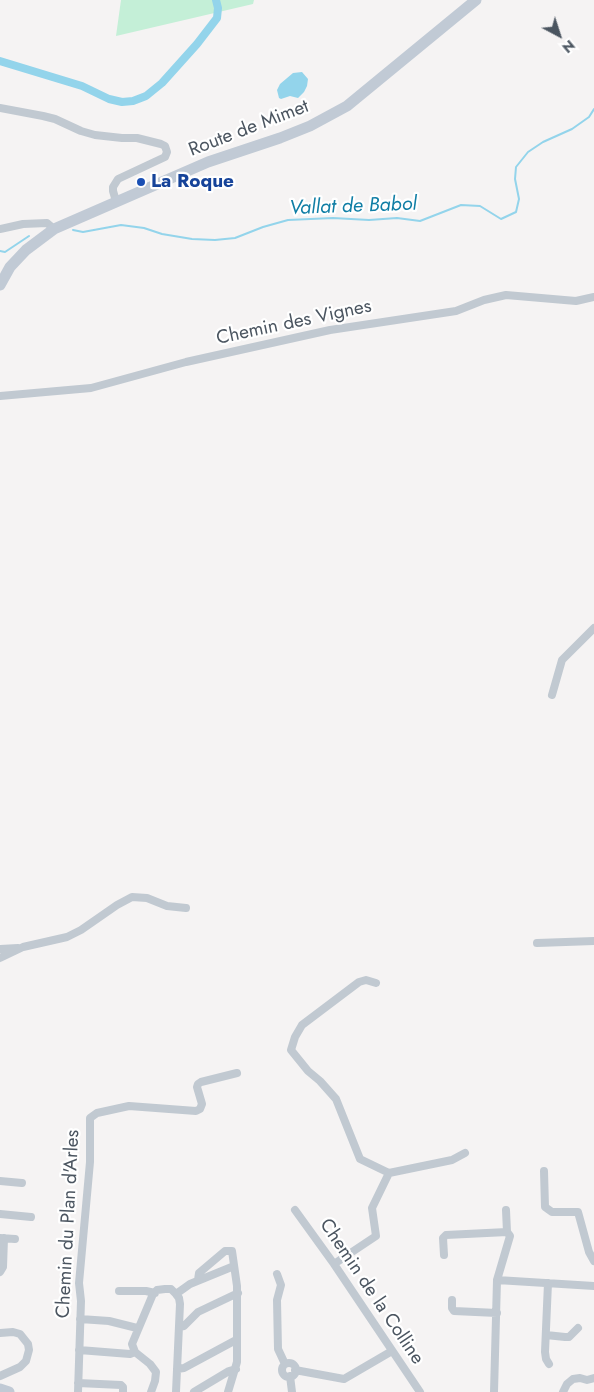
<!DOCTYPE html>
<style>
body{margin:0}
#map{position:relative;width:594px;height:1392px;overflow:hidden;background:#f5f3f3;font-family:Jost,sans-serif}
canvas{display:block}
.north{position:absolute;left:534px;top:10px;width:50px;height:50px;-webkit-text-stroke:4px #fff;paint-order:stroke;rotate:140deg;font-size:14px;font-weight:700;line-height:20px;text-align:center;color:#4b5560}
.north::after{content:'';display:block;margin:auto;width:18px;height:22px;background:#4b5560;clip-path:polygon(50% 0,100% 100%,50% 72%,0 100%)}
</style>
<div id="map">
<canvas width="594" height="1392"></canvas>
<div class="north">N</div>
</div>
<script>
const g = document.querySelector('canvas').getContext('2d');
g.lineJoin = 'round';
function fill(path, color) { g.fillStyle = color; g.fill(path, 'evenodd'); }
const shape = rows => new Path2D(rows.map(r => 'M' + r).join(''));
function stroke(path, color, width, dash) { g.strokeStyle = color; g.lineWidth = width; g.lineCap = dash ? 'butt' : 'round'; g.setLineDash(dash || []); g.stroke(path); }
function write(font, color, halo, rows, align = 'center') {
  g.font = font + ' Jost,sans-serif'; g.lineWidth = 4.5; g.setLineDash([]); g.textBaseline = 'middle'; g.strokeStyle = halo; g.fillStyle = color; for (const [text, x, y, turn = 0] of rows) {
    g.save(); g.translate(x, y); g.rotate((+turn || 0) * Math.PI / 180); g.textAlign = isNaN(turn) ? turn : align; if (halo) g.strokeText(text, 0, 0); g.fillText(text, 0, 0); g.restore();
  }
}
fill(shape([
 [121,0,254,0,253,4,116,36]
]), '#c4efd7');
fill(shape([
 [302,72,308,79,307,86,304,92,298,98,290,96,281,99,279,98,277,90,280,84,293,73]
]), '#93d4eb');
stroke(shape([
 [73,230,83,232,121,225,144,228,162,234,192,239,215,240,235,238,263,227,288,220,333,218,369,220,397,218,420,221,461,205,480,206,501,219,516,212,519,199,515,179,516,167,528,152,543,142,572,129,589,117,594,109],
 [0,251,5,252,29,236]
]), '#93d4eb', 2);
stroke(shape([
 [0,61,82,86,109,99,122,102,133,101,146,96,162,83,197,44,217,18,218,8,216,0]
]), '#93d4eb', 8);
stroke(shape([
 [0,108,43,116,55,119,81,131,95,135,122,138,137,138,161,144,165,146,167,152,165,157,118,179,113,187,113,191,116,201],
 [0,229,23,224,47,223,54,229],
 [0,396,91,388,186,362,330,330,456,311,484,300,506,295,576,301,594,297],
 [552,695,562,660,594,628],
 [537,943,594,941],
 [0,949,18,948],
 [0,958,23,947,67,937,81,930,117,905,132,897,147,898,167,906,186,908],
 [376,983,366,980,359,982,302,1025,295,1037,291,1050,308,1071,320,1081,336,1099,360,1159,389,1173],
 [544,1171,545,1207,552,1212,578,1212,589,1252,594,1261],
 [0,1181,22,1183],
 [295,1210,334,1264,420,1392],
 [506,1210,507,1232],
 [0,1214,31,1217],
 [0,1238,15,1239],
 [444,1255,443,1238,446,1235,507,1232,510,1236,497,1280,494,1392],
 [334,1264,376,1236,372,1208,389,1173,452,1160,465,1153],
 [0,1272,3,1267,4,1238],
 [277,1274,281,1285,277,1300,278,1349,285,1364],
 [198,1280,199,1273,225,1251,232,1251,237,1286,237,1362,228,1392],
 [497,1280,594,1286],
 [548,1283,545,1352,546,1359,549,1364],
 [119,1291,146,1291,155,1293],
 [176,1294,190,1284,234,1266],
 [452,1300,452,1308,454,1311,497,1313],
 [80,1319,109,1321,137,1328],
 [179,1327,184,1326,198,1312,238,1293],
 [0,1333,13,1332,20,1334,28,1344,29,1350,26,1361,20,1367,0,1376],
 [546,1335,565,1337,569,1337,578,1328],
 [79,1350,130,1354,135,1352],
 '282 1370a7 7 0 1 1 14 0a7 7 0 1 1-14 0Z',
 [177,1369,184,1368,236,1340],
 [295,1370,344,1379,392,1351],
 [290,1376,292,1392],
 [78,1383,121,1385,123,1387,123,1392],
 [78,1392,81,1301,79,1283,90,1162,90,1118,97,1113,129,1106,196,1111,200,1109,202,1104,197,1087,198,1084,201,1082,237,1073],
 [151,1392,155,1381,156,1372,150,1364,135,1352,132,1344,153,1294,157,1290,165,1289,171,1289,176,1294,179,1298,180,1304,176,1392],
 [194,1392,229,1371,236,1369],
 [563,1392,567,1384,573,1379,580,1378,587,1380,594,1378]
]), '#c1c9d1', 8);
stroke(shape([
 [0,285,10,267,26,250,54,229,208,162,280,138,310,126,347,106,476,0],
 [0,1389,9,1392]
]), '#c1cad5', 11);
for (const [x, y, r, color] of [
 [141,182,5,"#1a4fb4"]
]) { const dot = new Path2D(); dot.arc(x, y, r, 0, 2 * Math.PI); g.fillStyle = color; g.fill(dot); stroke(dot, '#fff', 2); }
write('19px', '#4b5560', '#fff', [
 ["Route de Mimet",249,129,-21],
 ["Chemin des Vignes",294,323,-12],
 ["Chemin du Plan d'Arles",69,1224,-87],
 ["Chemin de la Colline",371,1292,56]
]);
write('bold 19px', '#164399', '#fff', [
 ["La Roque",151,182]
], 'left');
write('italic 20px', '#107ea5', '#fff', [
 ["Vallat de Babol",353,207,-2]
]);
</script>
